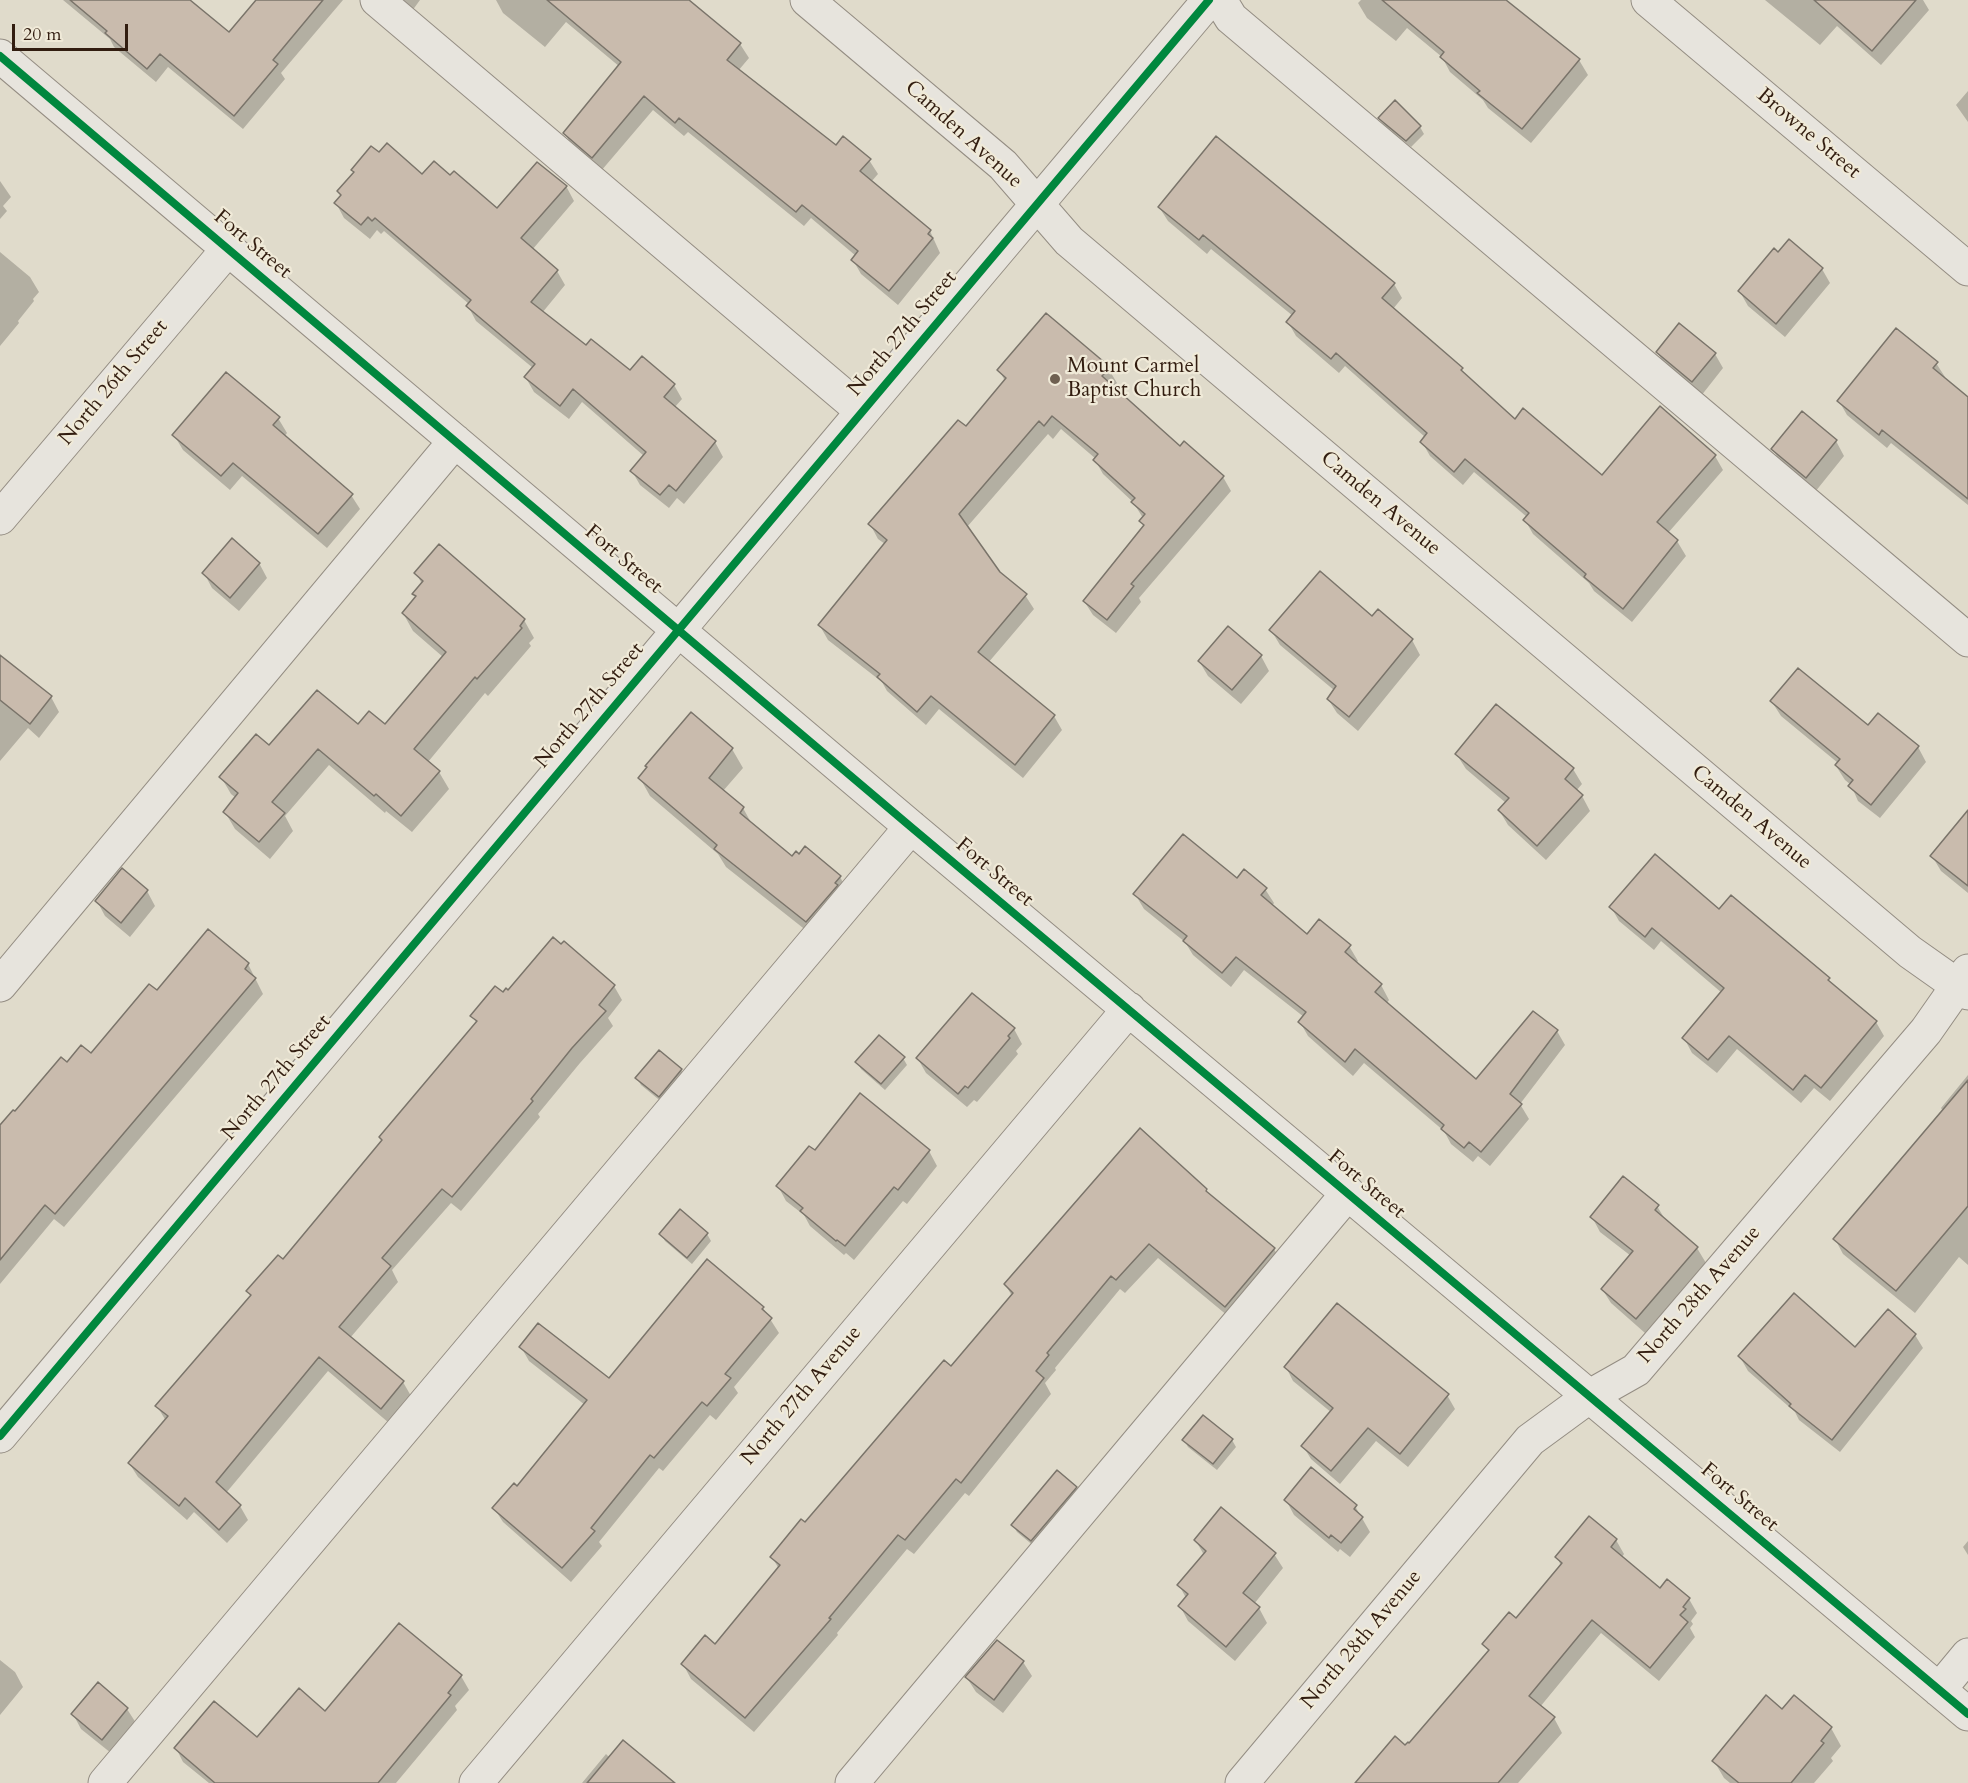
<!DOCTYPE html>
<style>
body{margin:0}
#map{position:relative;width:1968px;height:1783px;overflow:hidden;background:#e0dbcb;font-family:Cardo,serif}
canvas{display:block}
.scale{position:absolute;left:12px;top:24px;width:116px;height:27px;box-sizing:border-box;border:3px solid #321d10;border-top:0;padding-left:8px;font-size:18px;line-height:21px;white-space:nowrap;color:#321d10;-webkit-text-stroke:4px #f0ead8;paint-order:stroke}
</style>
<div id="map">
<canvas width="1968" height="1783"></canvas>
<div class="scale">20 m</div>
</div>
<script>
const g = document.querySelector('canvas').getContext('2d');
g.lineJoin = 'round';
function fill(path, color) { g.fillStyle = color; g.fill(path, 'evenodd'); }
const shape = rows => new Path2D(rows.map(r => 'M' + r).join(''));
function stroke(path, color, width, dash) { g.strokeStyle = color; g.lineWidth = width; g.lineCap = dash ? 'butt' : 'round'; g.setLineDash(dash || []); g.stroke(path); }
function write(font, color, halo, rows, align = 'center') {
  g.font = font + ' Cardo,serif'; g.lineWidth = 4.5; g.setLineDash([]); g.textBaseline = 'middle'; g.strokeStyle = halo; g.fillStyle = color; for (const [text, x, y, turn = 0] of rows) {
    g.save(); g.translate(x, y); g.rotate((+turn || 0) * Math.PI / 180); g.textAlign = isNaN(turn) ? turn : align; if (halo) g.strokeText(text, 0, 0); g.fillText(text, 0, 0); g.restore();
  }
}
fill(shape([
 [63,0,188,0,229,34,278,0,343,0,281,73,285,79,243,129,168,67,156,82,114,47,110,39],
 [399,0,420,0,412,11],
 [496,0,677,0,740,44,749,58,738,71,836,147,869,160,878,174,871,182,930,231,940,253,898,305,861,274,853,260,856,256,811,218,804,226,688,132,684,136,653,110,601,171,573,148,565,133,620,67,566,22,545,47,503,13],
 [1361,0,1505,0,1579,60,1588,75,1531,143,1488,108,1483,100,1450,72,1442,57,1407,28,1396,41,1367,18,1358,3],
 [1765,0,1923,0,1929,10,1881,65,1837,26,1820,45],
 [1968,91,1968,122,1956,105],
 [1395,102,1420,127,1424,134,1411,147,1384,125,1380,118],
 [422,176,450,177,497,210,566,186,574,201,532,250,557,271,565,285,542,313,587,347,630,372,674,385,682,399,674,408,715,442,723,457,684,504,677,498,669,508,640,485,632,471,644,456,582,402,569,419,534,392,526,378,533,368,476,321,468,306,469,304,384,231,381,234,377,230,370,239,344,218,336,203,342,196,339,191],
 [0,181,11,197,3,206,7,211,0,219],
 [1159,207,1394,284,1402,298,1393,309,1461,369,1466,377,1515,421,1602,478,1715,456,1723,470,1668,533,1677,541,1686,556,1632,622,1594,591,1589,583,1533,534,1525,520,1527,517,1474,472,1463,485,1430,456,1422,442,1425,437,1345,366,1339,373,1296,336,1288,322,1293,316,1211,249,1207,254,1168,221],
 [0,252,30,277,39,292,33,299,34,301,18,321,19,323,0,346],
 [1822,269,1830,283,1785,337,1748,306,1740,292],
 [1657,352,1715,354,1723,368,1701,396,1666,367],
 [1936,363,1945,377,1944,379,1968,399,1968,505,1891,443,1887,448,1847,415,1839,401],
 [1108,368,1117,383,1113,387,1180,448,1223,477,1231,491,1139,598,1141,602,1116,633,1093,615,1084,601,1144,527,1141,521,1143,518,1133,502,1103,474,1095,460,1096,459,1061,429,1053,439,1048,434,967,527,999,573,1025,595,1034,609,988,663,1054,716,1062,730,1023,778,939,709,926,725,887,691,882,682,828,640,820,626,885,544,878,539,870,524,966,428,1005,381,999,370],
 [278,418,287,433,284,437,351,495,360,509,327,548,242,476,230,490,183,450,174,435],
 [1836,441,1844,456,1815,492,1781,464,1773,449],
 [259,563,267,578,239,611,212,588,204,573],
 [416,573,524,620,534,638,529,643,531,646,488,696,485,693,428,762,439,772,449,789,412,832,386,811,385,813,329,765,285,816,293,831,270,859,235,829,225,812,236,798,231,794,221,777,269,747,358,727,385,726,443,657,413,631,403,613,416,598,414,594,422,584],
 [1373,619,1412,640,1420,655,1358,731,1337,713,1328,699,1335,691,1280,645,1271,630],
 [1261,656,1269,671,1241,704,1208,676,1199,661],
 [0,657,51,697,59,712,39,738,28,728,0,761],
 [1772,702,1868,728,1878,715,1918,747,1926,762,1880,818,1858,801,1851,785,1845,780,1836,766,1838,763,1781,716],
 [1496,707,1573,769,1582,784,1576,791,1582,796,1590,811,1546,860,1508,825,1499,810,1506,803,1466,769,1457,755],
 [691,714,732,749,743,768,723,791,743,808,753,826,792,859,840,877,850,895,817,939,726,867,718,854,650,796,640,778],
 [1968,812,1968,893,1941,871,1932,856],
 [1237,880,1265,889,1274,903,1272,906,1307,936,1349,946,1358,961,1356,963,1381,985,1389,1000,1386,1004,1476,1081,1557,1031,1565,1045,1520,1104,1529,1119,1490,1166,1478,1156,1473,1162,1451,1144,1444,1131,1364,1063,1353,1076,1308,1036,1300,1022,1304,1017,1244,970,1231,987,1193,955,1185,942,1144,909,1135,894],
 [147,891,155,906,130,937,105,916,97,901],
 [1611,907,1719,911,1828,979,1832,986,1876,1022,1884,1036,1830,1101,1814,1088,1801,1103,1737,1049,1717,1073,1692,1053,1684,1038,1722,993,1661,941,1654,950,1619,921],
 [564,943,614,986,622,1000,608,1018,613,1026,580,1063,538,1114,540,1117,461,1211,451,1203,392,1270,398,1282,350,1338,403,1382,411,1396,389,1423,328,1371,226,1493,240,1506,248,1520,227,1543,194,1512,187,1520,138,1477,129,1463,166,1421,157,1406,251,1297,248,1292,283,1261,477,1024,472,1016,508,992],
 [248,964,263,994,64,1227,54,1219,0,1284,0,1128,67,1064,91,1055,157,992],
 [1014,1029,1022,1044,1016,1051,1018,1054,977,1102,974,1100,967,1107,926,1073,918,1059],
 [659,1052,681,1070,685,1077,663,1103,641,1085,637,1078],
 [903,1058,907,1065,885,1090,861,1069,857,1062],
 [1968,1075,1968,1265,1959,1257,1915,1313,1843,1254,1835,1239,1943,1111,1941,1108],
 [929,1151,937,1166,907,1204,903,1201,854,1260,846,1253,844,1255,810,1226,804,1215,786,1201,778,1186,815,1152],
 [1206,1190,1209,1196,1274,1249,1282,1263,1234,1321,1158,1258,1125,1293,1120,1289,1055,1368,1056,1370,1045,1383,1051,1394,969,1496,965,1493,914,1554,907,1549,837,1633,838,1635,754,1732,691,1679,683,1664,716,1646,779,1569,772,1557,952,1369,1012,1296,1005,1284],
 [1657,1206,1666,1221,1697,1248,1706,1263,1645,1333,1611,1303,1602,1289,1631,1256,1600,1232,1592,1217],
 [661,1234,707,1234,711,1241,692,1264,665,1241],
 [763,1308,779,1333,734,1387,738,1393,716,1420,710,1415,663,1471,659,1468,599,1542,602,1546,571,1582,503,1522,494,1508,517,1488,585,1405,529,1361,521,1347,609,1381],
 [1915,1335,1923,1348,1840,1452,1799,1420,1795,1412,1748,1371,1740,1357,1855,1349],
 [1286,1367,1447,1395,1455,1409,1408,1467,1376,1441,1340,1484,1311,1459,1303,1446,1332,1413,1293,1381],
 [1184,1440,1232,1440,1236,1447,1217,1470,1188,1447],
 [1075,1488,1079,1495,1035,1547,1017,1532,1013,1525],
 [1286,1500,1355,1506,1370,1532,1350,1557,1340,1549,1338,1552,1294,1515],
 [1616,1540,1624,1554,1622,1557,1661,1590,1689,1599,1697,1613,1691,1621,1693,1624,1690,1628,1695,1637,1659,1681,1601,1633,1540,1707,1554,1718,1562,1733,1518,1783,1358,1783,1409,1745,1489,1652,1484,1645,1516,1620,1561,1566,1557,1557],
 [1196,1541,1274,1554,1283,1568,1254,1604,1259,1608,1267,1623,1235,1661,1188,1621,1180,1606,1186,1598,1179,1585,1204,1555],
 [1968,1541,1968,1555,1963,1547],
 [0,1660,15,1672,23,1687,0,1715],
 [1023,1662,1032,1676,1003,1713,976,1692,967,1678],
 [461,1676,469,1690,455,1706,457,1710,396,1783,209,1783,183,1762,176,1748,257,1739,325,1713],
 [127,1709,136,1723,111,1753,81,1729,73,1714],
 [1782,1711,1831,1728,1841,1746,1831,1758,1833,1761,1814,1783,1730,1783,1724,1778,1714,1761],
 [606,1754,610,1758,672,1783,582,1783]
]), '#0003');
const building = shape([
 [70,0,190,0,229,32,256,0,323,0,273,60,278,64,234,116,160,54,147,69,105,33,107,31,70,0],
 [547,0,689,0,741,43,727,60,836,145,843,136,871,159,860,171,931,230,928,234,933,238,889,291,851,260,858,251,802,205,796,212,679,118,675,123,644,96,592,158,563,133,621,62,547,0],
 [1382,0,1506,0,1580,59,1522,129,1477,93,1480,91,1440,57,1444,52,1382,0],
 [1814,0,1916,0,1872,51,1814,0],
 [1395,100,1421,126,1406,141,1378,118,1395,100],
 [1216,136,1395,283,1382,298,1463,368,1461,370,1515,419,1523,408,1602,475,1660,406,1716,455,1657,522,1678,540,1623,609,1584,577,1586,574,1523,520,1529,513,1465,459,1454,472,1420,442,1427,433,1336,353,1331,359,1286,322,1295,311,1203,235,1199,240,1158,207,1216,136],
 [387,143,422,174,434,161,450,175,454,171,497,208,537,162,567,186,521,238,558,270,531,302,586,345,591,339,630,370,642,356,675,384,664,397,716,441,676,491,669,485,660,495,630,471,646,452,573,389,560,406,524,377,535,364,466,306,471,300,375,218,372,221,368,217,361,225,334,203,341,195,337,191,354,172,351,170,371,146,379,152,387,143],
 [1789,239,1823,268,1776,324,1738,291,1774,248,1778,252,1789,239],
 [1046,313,1110,367,1102,376,1180,446,1184,441,1224,476,1131,584,1134,586,1107,620,1083,601,1144,525,1139,521,1145,514,1131,502,1135,498,1093,460,1098,454,1052,416,1044,426,1039,421,959,514,1000,572,1027,594,978,652,1055,715,1015,765,931,696,917,712,877,677,880,674,818,625,887,540,868,524,958,420,966,426,1006,378,997,370,1046,313],
 [1679,323,1716,353,1692,382,1656,352,1679,323],
 [1896,328,1938,362,1933,368,1968,397,1968,499,1882,430,1879,435,1837,401,1896,328],
 [226,372,280,417,273,425,353,494,318,534,233,463,221,476,172,435,226,372],
 [1802,411,1837,440,1806,478,1771,449,1802,411],
 [232,538,260,563,230,598,202,573,232,538],
 [439,544,525,619,520,626,522,628,477,679,475,677,414,749,440,771,401,816,376,794,374,796,318,749,272,802,285,813,259,842,223,812,238,793,219,777,256,734,269,745,317,690,358,724,369,711,385,724,446,652,402,613,416,596,412,594,423,581,414,573,439,544],
 [1320,571,1372,616,1378,609,1413,639,1349,717,1327,699,1336,686,1269,630,1320,571],
 [1228,626,1262,655,1232,690,1198,661,1228,626],
 [0,655,52,696,30,724,0,700,0,655],
 [1798,668,1868,725,1878,713,1919,746,1871,805,1848,786,1853,780,1835,765,1840,759,1770,701,1798,668],
 [1496,704,1574,768,1565,779,1583,795,1537,846,1498,810,1509,798,1455,754,1496,704],
 [691,712,733,748,709,778,744,807,740,813,792,856,796,851,799,854,805,846,841,876,835,883,838,885,806,922,714,849,717,845,638,778,647,767,645,766,691,712],
 [1968,810,1968,886,1930,856,1968,810],
 [1183,834,1237,878,1244,869,1267,888,1261,895,1307,934,1319,919,1351,945,1345,952,1382,984,1375,992,1476,1079,1533,1011,1558,1030,1510,1094,1522,1104,1481,1152,1469,1142,1464,1148,1441,1129,1444,1125,1355,1049,1345,1062,1298,1022,1306,1012,1236,957,1222,973,1183,941,1187,936,1133,894,1183,834],
 [1655,854,1719,909,1731,895,1830,978,1828,980,1877,1021,1821,1088,1805,1075,1793,1090,1729,1036,1708,1060,1682,1038,1724,988,1652,928,1645,937,1609,907,1655,854],
 [122,868,148,890,121,923,95,901,122,868],
 [208,929,249,963,245,969,256,978,55,1214,45,1205,0,1260,0,1125,13,1110,15,1111,61,1057,67,1062,81,1045,91,1053,149,984,157,990,208,929],
 [553,937,561,944,564,941,615,985,599,1005,606,1011,572,1048,531,1099,533,1101,452,1197,442,1189,382,1258,391,1266,339,1327,404,1381,381,1409,319,1357,216,1482,241,1505,219,1530,185,1498,179,1506,128,1463,168,1416,155,1406,251,1295,246,1291,278,1255,283,1259,382,1140,379,1137,477,1021,470,1016,495,986,503,992,506,988,508,990,553,937],
 [972,993,1015,1028,1008,1036,1010,1038,968,1088,965,1086,958,1094,916,1058,972,993],
 [879,1035,905,1057,881,1084,855,1062,879,1035],
 [659,1050,682,1069,659,1097,635,1078,659,1050],
 [1968,1080,1968,1206,1896,1291,1833,1239,1968,1080],
 [860,1093,930,1150,898,1190,894,1187,845,1246,837,1240,836,1241,800,1211,803,1208,776,1186,809,1146,815,1150,860,1093],
 [1140,1128,1207,1189,1206,1191,1275,1248,1225,1307,1149,1244,1116,1280,1111,1276,1047,1353,1049,1355,1036,1371,1044,1378,961,1483,956,1479,905,1540,898,1535,829,1618,831,1619,745,1718,681,1664,705,1635,715,1644,780,1565,770,1557,801,1519,805,1522,944,1360,951,1366,1013,1293,1004,1284,1140,1128],
 [1623,1176,1659,1205,1655,1210,1698,1247,1636,1319,1601,1289,1633,1251,1590,1217,1623,1176],
 [680,1209,708,1233,687,1258,659,1234,680,1209],
 [707,1259,764,1307,762,1309,772,1318,725,1374,731,1378,707,1406,702,1402,654,1458,650,1455,591,1528,595,1531,562,1568,492,1508,514,1483,517,1486,587,1400,519,1347,538,1323,609,1378,707,1259],
 [1794,1293,1855,1347,1888,1309,1916,1334,1832,1440,1789,1406,1791,1404,1738,1356,1794,1293],
 [1337,1303,1449,1394,1400,1454,1368,1428,1331,1471,1301,1446,1333,1408,1284,1367,1337,1303],
 [1203,1415,1233,1439,1213,1464,1182,1440,1203,1415],
 [1311,1467,1357,1505,1354,1509,1363,1517,1341,1543,1331,1535,1329,1538,1284,1500,1311,1467],
 [1057,1470,1077,1487,1031,1541,1011,1525,1057,1470],
 [1221,1507,1276,1553,1243,1593,1260,1607,1226,1647,1178,1606,1188,1594,1177,1585,1206,1551,1194,1540,1221,1507],
 [1589,1516,1617,1539,1611,1547,1660,1588,1667,1579,1690,1598,1683,1607,1686,1609,1680,1615,1688,1622,1650,1668,1592,1620,1529,1696,1555,1717,1498,1783,1355,1783,1395,1736,1405,1745,1408,1742,1409,1743,1489,1650,1482,1644,1509,1612,1516,1618,1562,1563,1555,1557,1589,1516],
 [399,1623,462,1675,448,1693,451,1695,378,1783,215,1783,174,1748,214,1701,257,1737,299,1688,325,1711,399,1623],
 [997,1640,1024,1661,994,1700,965,1677,997,1640],
 [98,1682,128,1708,102,1740,71,1714,98,1682],
 [1766,1695,1782,1709,1794,1695,1832,1727,1821,1741,1824,1743,1791,1783,1739,1783,1712,1761,1766,1695],
 [623,1740,675,1783,587,1783,623,1740]
]);
fill(building, '#c9bbad');
stroke(building, '#7a746a', 1.5);
const minor = shape([
 [377,0,862,411],
 [807,0,1003,165,1069,241,1910,952,1968,993],
 [1220,0,1231,18,1968,640],
 [1648,0,1968,269],
 [0,56,911,827,1968,1714],
 [0,518,228,249],
 [0,985,455,441],
 [0,1436,1209,0],
 [1939,1690,1968,1655],
 [105,1783,911,827],
 [476,1783,1129,1009],
 [852,1783,1348,1193],
 [1242,1783,1530,1440,1590,1396,1636,1370,1926,1031,1968,971]
]);
stroke(minor, '#948d83', 35);
stroke(minor, '#e7e4dd', 33);
stroke(shape([
 [0,56,911,827,1968,1714],
 [0,1436,1209,0]
]), '#00873e', 8);
for (const [x, y, r, color] of [
 [1055,379,6,"#6f6051"]
]) { const dot = new Path2D(); dot.arc(x, y, r, 0, 2 * Math.PI); g.fillStyle = color; g.fill(dot); stroke(dot, '#f0ead8', 2); }
write('21px', '#321d10', '#f0ead8', [
 ["Browne Street",1808,134,40],
 ["Camden Avenue",963,135,42],
 ["Fort Street",252,245,40],
 ["North 27th Street",903,334,-50],
 ["North 26th Street",114,383,-50],
 ["Camden Avenue",1380,504,40],
 ["Fort Street",623,560,40],
 ["North 27th Street",590,706,-50],
 ["Camden Avenue",1751,818,40],
 ["Fort Street",994,873,40],
 ["North 27th Street",277,1078,-50],
 ["Fort Street",1366,1185,40],
 ["North 28th Avenue",1700,1295,-49],
 ["North 27th Avenue",802,1396,-50],
 ["Fort Street",1739,1498,40],
 ["North 28th Avenue",1362,1640,-50]
]);
write('21px', '#321d10', '#f0ead8', [
 ["Mount Carmel",1067,367],
 ["Baptist Church",1067,391]
], 'left');
</script>
